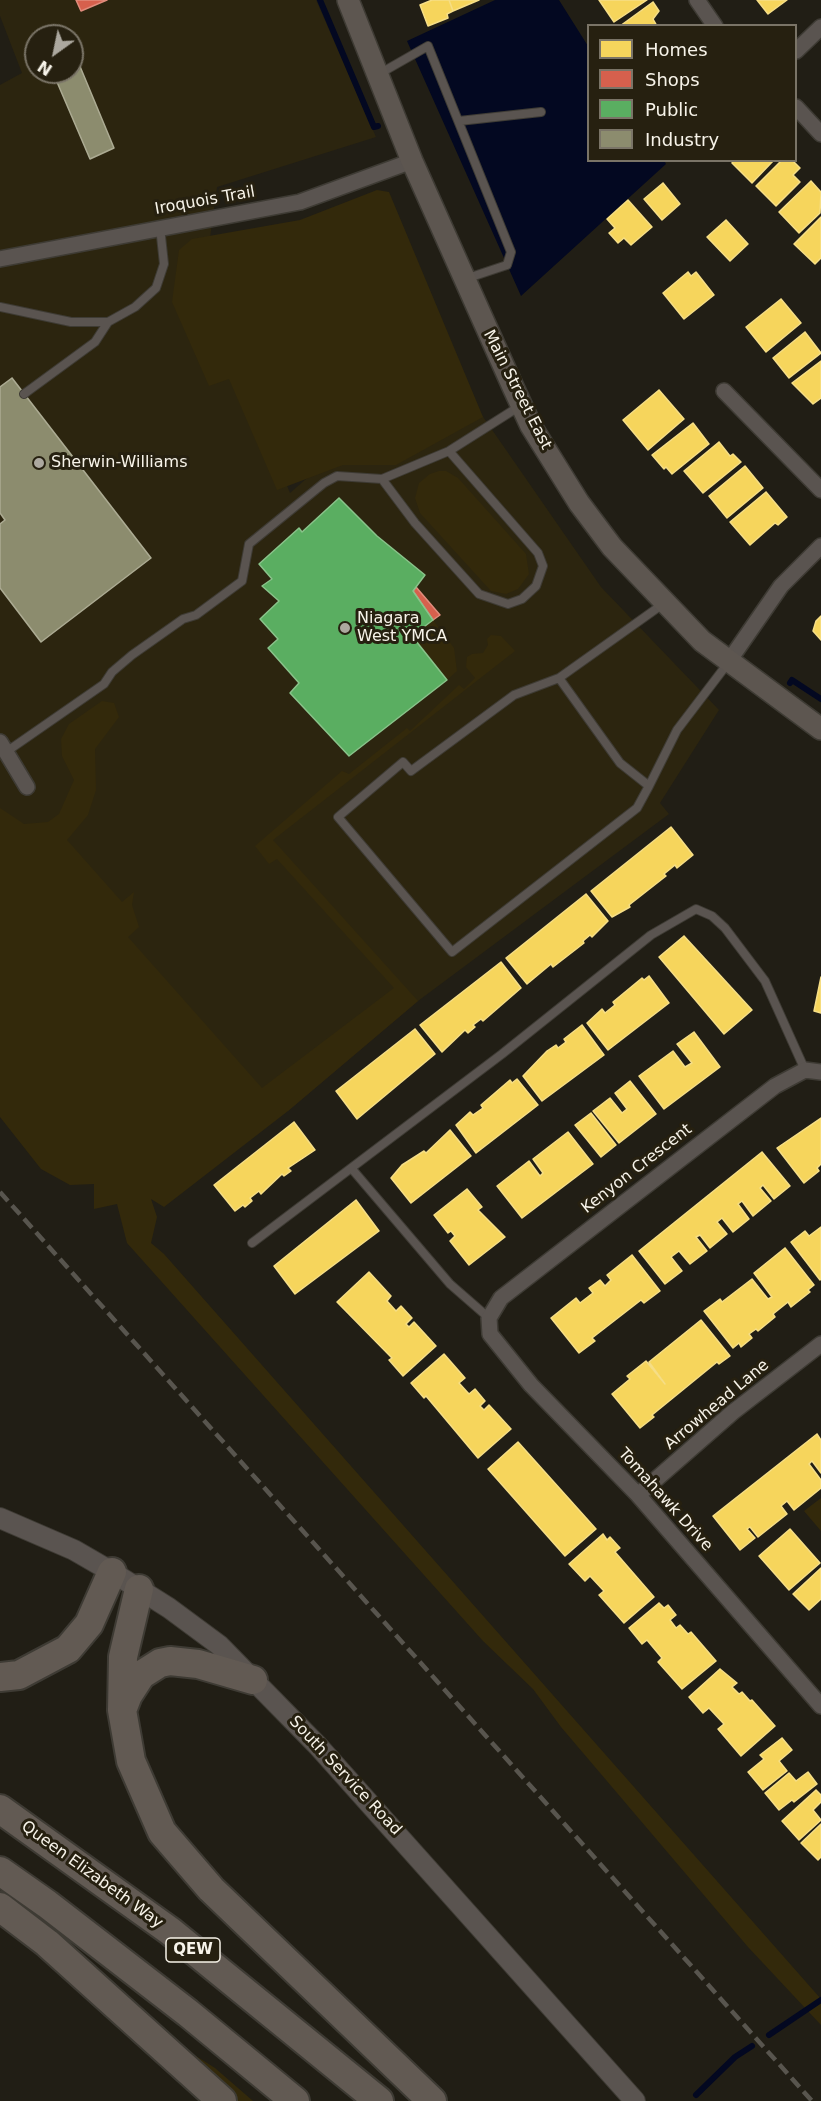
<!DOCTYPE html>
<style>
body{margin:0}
#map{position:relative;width:821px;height:2101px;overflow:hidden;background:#211e15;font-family:"DejaVu Sans",sans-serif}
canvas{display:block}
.legend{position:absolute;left:587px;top:24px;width:210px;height:138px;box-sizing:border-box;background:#262010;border:2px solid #7a7467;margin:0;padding:8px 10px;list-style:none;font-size:18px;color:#f7f3e9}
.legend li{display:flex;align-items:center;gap:12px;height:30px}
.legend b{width:30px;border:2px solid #7a7467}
.north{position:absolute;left:24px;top:24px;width:60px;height:60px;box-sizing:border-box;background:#262010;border:2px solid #7a7467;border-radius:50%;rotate:213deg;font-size:16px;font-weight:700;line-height:24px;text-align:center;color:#f7f3e9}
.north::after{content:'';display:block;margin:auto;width:21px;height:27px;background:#aca89f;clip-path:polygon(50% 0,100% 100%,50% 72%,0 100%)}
</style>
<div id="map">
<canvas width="821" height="2101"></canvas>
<ul class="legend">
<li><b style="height:16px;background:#f6d55c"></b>Homes</li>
<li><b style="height:16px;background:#d6604d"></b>Shops</li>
<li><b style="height:16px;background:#5aae61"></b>Public</li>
<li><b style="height:16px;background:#8c8c6e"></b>Industry</li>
</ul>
<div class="north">N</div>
</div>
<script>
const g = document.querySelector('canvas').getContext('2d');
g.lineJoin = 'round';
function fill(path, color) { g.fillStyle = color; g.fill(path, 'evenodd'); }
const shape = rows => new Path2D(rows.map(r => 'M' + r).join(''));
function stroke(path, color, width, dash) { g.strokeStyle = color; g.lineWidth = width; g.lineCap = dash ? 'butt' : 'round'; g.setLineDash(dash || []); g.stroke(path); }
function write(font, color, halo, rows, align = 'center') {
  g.font = font + ' "DejaVu Sans",sans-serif'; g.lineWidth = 6; g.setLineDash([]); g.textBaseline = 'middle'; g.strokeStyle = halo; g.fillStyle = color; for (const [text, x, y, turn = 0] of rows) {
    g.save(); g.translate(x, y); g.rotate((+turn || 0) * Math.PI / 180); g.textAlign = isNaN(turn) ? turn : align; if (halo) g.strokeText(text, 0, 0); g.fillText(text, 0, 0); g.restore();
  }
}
fill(shape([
 [0,0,316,0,376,137,217,187,204,282,290,493,443,359,601,587,719,710,660,803,669,814,418,1001,288,1111,0,893,0,85,22,73,0,16],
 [36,36,72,36,72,72,36,72]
]), '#2c250f');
fill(shape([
 [377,190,389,192,483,417,396,465,343,465,277,490,229,379,209,386,172,302,179,250,192,239,300,220],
 [439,471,446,471,458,478,526,554,529,574,518,589,506,594,491,591,420,513,415,498,419,483,430,474],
 [433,620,454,648,457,671,447,680,412,636],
 [491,635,501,636,515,651,273,840,418,1001,288,1111,164,1207,151,1199,157,1217,151,1243,164,1254,821,1999,821,2025,748,1947,561,1727,533,1689,483,1641,127,1243,117,1204,94,1209,94,1184,70,1185,41,1169,0,1117,0,808,24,824,48,822,59,814,74,780,62,756,61,739,69,724,102,701,114,703,119,717,95,749,96,790,88,815,67,840,122,902,134,892,132,905,139,927,128,937,262,1088,394,988,277,859,269,864,255,846,342,771,349,774,407,728,410,731,459,685,464,689,475,678,466,667,467,657,472,654,483,653,488,645,487,639],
 [821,1498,821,1531,804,1511],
 [196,2056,215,2068,253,2101,237,2101,205,2071,194,2059]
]), '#33290b');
fill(shape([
 [495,0,559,0,588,46,588,160,664,160,666,164,521,296,407,41]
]), '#030821');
const homes = shape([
 [432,0,449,0,453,11,447,14,448,18,428,26,420,5,432,0],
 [449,0,479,0,453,11,449,0],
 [599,0,647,0,614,22,599,0],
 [757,0,787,0,768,14,757,0],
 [653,2,659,11,653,19,657,26,620,26,653,2],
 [734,160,774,160,752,183,732,163,734,160],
 [782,160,792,160,800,168,793,175,800,182,776,206,756,186,782,160],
 [811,181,821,192,820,213,799,233,779,212,811,181],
 [663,183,680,204,662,220,644,199,663,183],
 [628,200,652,227,631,245,624,238,618,243,609,233,615,228,607,219,628,200],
 [821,217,821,258,815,264,794,244,821,217],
 [726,220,748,244,730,261,707,237,726,220],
 [688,272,691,276,696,272,714,295,684,319,663,293,688,272],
 [781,299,801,323,766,352,746,327,781,299],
 [805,332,821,353,789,378,773,358,805,332],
 [821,361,821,398,813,404,792,383,821,361],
 [659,390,684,419,648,450,623,420,659,390],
 [693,423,709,444,672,474,666,467,664,469,652,455,693,423],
 [719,442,730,456,733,454,741,462,703,493,684,471,719,442],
 [745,466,763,488,727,518,709,496,745,466],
 [766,492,787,517,778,525,775,523,750,545,730,522,766,492],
 [821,616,821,640,813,631,816,621,821,616],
 [671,827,693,855,677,868,675,865,664,874,666,876,629,905,630,907,612,917,591,891,671,827],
 [586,894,608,921,592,937,590,935,583,941,584,943,575,950,553,967,551,964,527,984,506,958,586,894],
 [684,936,752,1010,724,1034,659,957,684,936],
 [501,962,521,988,483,1021,481,1019,473,1025,475,1027,468,1033,465,1030,442,1052,420,1025,501,962],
 [649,976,669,1003,608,1050,587,1023,602,1009,605,1013,615,1005,613,1002,642,978,644,980,649,976],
 [821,977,821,1013,814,1011,821,977],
 [582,1025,604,1055,542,1101,523,1076,547,1051,556,1045,558,1048,566,1042,564,1039,582,1025],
 [415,1029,435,1054,357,1119,336,1091,415,1029],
 [694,1032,720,1067,664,1109,639,1076,673,1051,685,1067,692,1063,677,1044,694,1032],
 [517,1079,538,1105,476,1153,456,1125,470,1112,473,1115,483,1108,481,1105,510,1080,512,1083,517,1079],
 [630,1081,656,1114,619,1143,593,1111,610,1098,622,1113,627,1109,615,1093,630,1081],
 [591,1113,616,1145,601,1157,575,1125,591,1113],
 [821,1118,821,1164,817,1168,819,1171,804,1183,777,1148,821,1118],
 [294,1122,315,1150,288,1168,291,1171,284,1176,282,1174,261,1194,259,1191,250,1198,252,1201,245,1207,243,1205,235,1211,214,1185,294,1122],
 [450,1130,471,1156,411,1203,391,1178,402,1165,424,1151,426,1153,450,1130],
 [568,1132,593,1164,522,1218,497,1186,529,1161,540,1176,543,1173,533,1159,568,1132],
 [762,1152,790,1186,774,1199,763,1185,760,1188,771,1201,753,1216,742,1201,738,1204,749,1219,733,1232,722,1218,717,1222,727,1234,710,1248,700,1235,696,1237,707,1251,690,1264,679,1251,671,1257,682,1271,665,1284,639,1251,762,1152],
 [467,1189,482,1207,478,1210,505,1237,469,1265,450,1241,455,1236,451,1231,448,1233,434,1215,467,1189],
 [356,1200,379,1231,295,1294,274,1266,356,1200],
 [821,1227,821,1279,820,1280,791,1242,805,1231,809,1236,821,1227],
 [785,1248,814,1285,808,1290,810,1292,791,1307,788,1302,773,1314,775,1317,758,1331,756,1329,749,1334,752,1338,741,1347,739,1343,733,1348,704,1311,720,1299,722,1302,752,1279,768,1299,772,1297,754,1273,785,1248],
 [632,1255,660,1291,644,1303,641,1300,592,1338,595,1341,579,1353,551,1318,576,1298,580,1303,593,1293,589,1288,600,1280,605,1286,611,1280,607,1275,632,1255],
 [369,1272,391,1296,387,1301,396,1311,401,1306,412,1318,406,1324,409,1327,414,1322,436,1346,403,1376,389,1360,392,1358,337,1302,369,1272],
 [701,1320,730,1356,719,1364,717,1362,652,1415,654,1417,640,1428,612,1394,630,1379,627,1376,646,1361,665,1384,649,1362,701,1320],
 [444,1354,465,1378,459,1383,469,1394,475,1389,485,1401,480,1406,484,1410,489,1405,511,1429,478,1458,426,1396,424,1398,411,1383,444,1354],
 [817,1434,821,1440,821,1473,812,1461,809,1464,821,1480,821,1488,794,1510,787,1501,781,1506,787,1514,758,1537,750,1527,747,1529,755,1538,740,1550,713,1516,817,1434],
 [518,1442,596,1529,565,1556,488,1469,518,1442],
 [790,1529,820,1563,789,1590,759,1556,790,1529],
 [603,1534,607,1540,610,1537,620,1548,615,1552,654,1597,624,1623,599,1595,604,1591,590,1576,585,1581,569,1564,603,1534],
 [821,1568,821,1599,809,1610,793,1594,821,1568],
 [659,1603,664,1608,668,1605,676,1615,670,1620,676,1628,680,1625,688,1634,691,1632,716,1661,682,1689,658,1662,662,1658,647,1640,642,1644,629,1628,659,1603],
 [720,1669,737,1683,732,1687,739,1694,742,1692,750,1701,752,1700,775,1726,741,1756,718,1729,724,1724,709,1708,703,1713,689,1697,720,1669],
 [782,1738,792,1750,779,1761,787,1771,763,1790,748,1772,764,1759,760,1755,782,1738],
 [808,1772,817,1784,794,1802,792,1800,779,1810,765,1793,789,1773,796,1781,808,1772],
 [816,1790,821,1795,821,1802,813,1810,821,1820,799,1840,782,1821,816,1790],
 [821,1824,821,1857,818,1860,801,1843,821,1824]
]);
fill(homes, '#f6d55c');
stroke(homes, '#f6de86', 1.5);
const shops = shape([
 [76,0,107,0,81,11,76,0],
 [416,587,440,615,433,620,413,591,416,587]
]);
fill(shops, '#d6604d');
stroke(shops, '#e08c7c', 1.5);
const public = shape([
 [339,498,377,536,425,575,413,591,433,620,412,636,447,680,349,756,290,693,299,683,268,648,278,639,260,619,279,601,262,586,272,579,259,564,299,528,302,532,339,498]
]);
fill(public, '#5aae61');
stroke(public, '#89c38a', 1.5);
const industry = shape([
 [79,64,114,148,90,159,54,75,72,72,72,67,79,64],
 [12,378,151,558,41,642,0,588,0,524,5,520,0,513,0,387,12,378]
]);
fill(industry, '#8c8c6e');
stroke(industry, '#acab93', 1.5);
stroke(shape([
 [320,0,374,127,378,126],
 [790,683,792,680,821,699],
 [769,2035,821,2000],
 [696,2095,735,2057,752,2046]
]), '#030821', 6);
const service = shape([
 [379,74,428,46,511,252,507,265,465,279],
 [459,121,541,112],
 [0,307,71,322,108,322,135,307,156,288,164,264,160,227],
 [24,394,95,342,108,322],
 [382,479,415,523,479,594,508,604,522,599,536,586,543,566,538,553,449,451],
 [663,604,559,678,620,763,649,786,677,730,728,663],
 [559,678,514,695,411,771,403,762,338,817,452,952,637,808,649,786],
 [6,752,104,684,112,672,132,655,183,619,196,615,242,581,249,544,324,483,337,476,382,479,449,451,520,406],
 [352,1169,450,1284,489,1318],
 [252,1243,502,1054,651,935,696,909,712,916,725,928,765,981,805,1070]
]);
const minor = shape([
 [697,0,715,26],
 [796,51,821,27],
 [796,107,821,134],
 [0,259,300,202,412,161],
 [724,391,821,490],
 [729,661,781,586,821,546],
 [0,742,27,787],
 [821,1072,805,1070,775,1086,501,1298,489,1318,490,1334,531,1385,638,1495,821,1706],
 [638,1495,733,1412,821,1344]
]);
const tertiary = shape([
 [0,1518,74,1550,112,1572,169,1608,219,1645,318,1746,635,2101]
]);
const secondary = shape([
 [348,0,412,161,513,387,531,426,579,503,612,547,702,641,821,729]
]);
const motorway = shape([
 [139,1589,123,1657,122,1710,131,1761,162,1832,211,1889,432,2101],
 [0,1677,19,1675,68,1649,89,1624,112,1572],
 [123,1708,128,1695,141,1675,160,1663,170,1661,198,1664,253,1680],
 [0,1809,170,1931,379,2101],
 [0,1871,47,1904,188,2013,295,2101],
 [0,1907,47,1943,222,2101]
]);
stroke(service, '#3e3b34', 10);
stroke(minor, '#3e3b34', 18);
stroke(tertiary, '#3e3b34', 22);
stroke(secondary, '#3e3b34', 24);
stroke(motorway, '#3e3b34', 32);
stroke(service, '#5a5450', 8);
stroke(minor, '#5a5450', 15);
stroke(tertiary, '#5a5450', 20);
stroke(secondary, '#5d5650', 21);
stroke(motorway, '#625a53', 28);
stroke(shape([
 [0,1192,812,2101]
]), '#58554e', 4.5, [12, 6]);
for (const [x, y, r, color] of [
 [39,463,6,"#aca89f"],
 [345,628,6,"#aca89f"]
]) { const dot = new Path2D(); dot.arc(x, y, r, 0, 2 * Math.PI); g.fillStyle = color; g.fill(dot); stroke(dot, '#262010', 2); }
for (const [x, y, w] of [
 [193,1950,54]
]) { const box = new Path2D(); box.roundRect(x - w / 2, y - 12, w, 24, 4.5); g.fillStyle = '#262010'; g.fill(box); stroke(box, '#f7f3e9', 1.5); }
write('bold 15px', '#f7f3e9', null, [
 ["QEW",193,1950]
]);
write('16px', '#f7f3e9', '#262010', [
 ["Iroquois Trail",205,201,-10],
 ["Main Street East",517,390,63],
 ["Kenyon Crescent",637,1169,-38],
 ["Arrowhead Lane",717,1405,-40],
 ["Tomahawk Drive",665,1500,48],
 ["South Service Road",345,1776,47],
 ["Queen Elizabeth Way",92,1875,36]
]);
write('16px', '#f7f3e9', '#262010', [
 ["Sherwin-Williams",51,463],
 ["Niagara",357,619],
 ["West YMCA",357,637]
], 'left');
</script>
